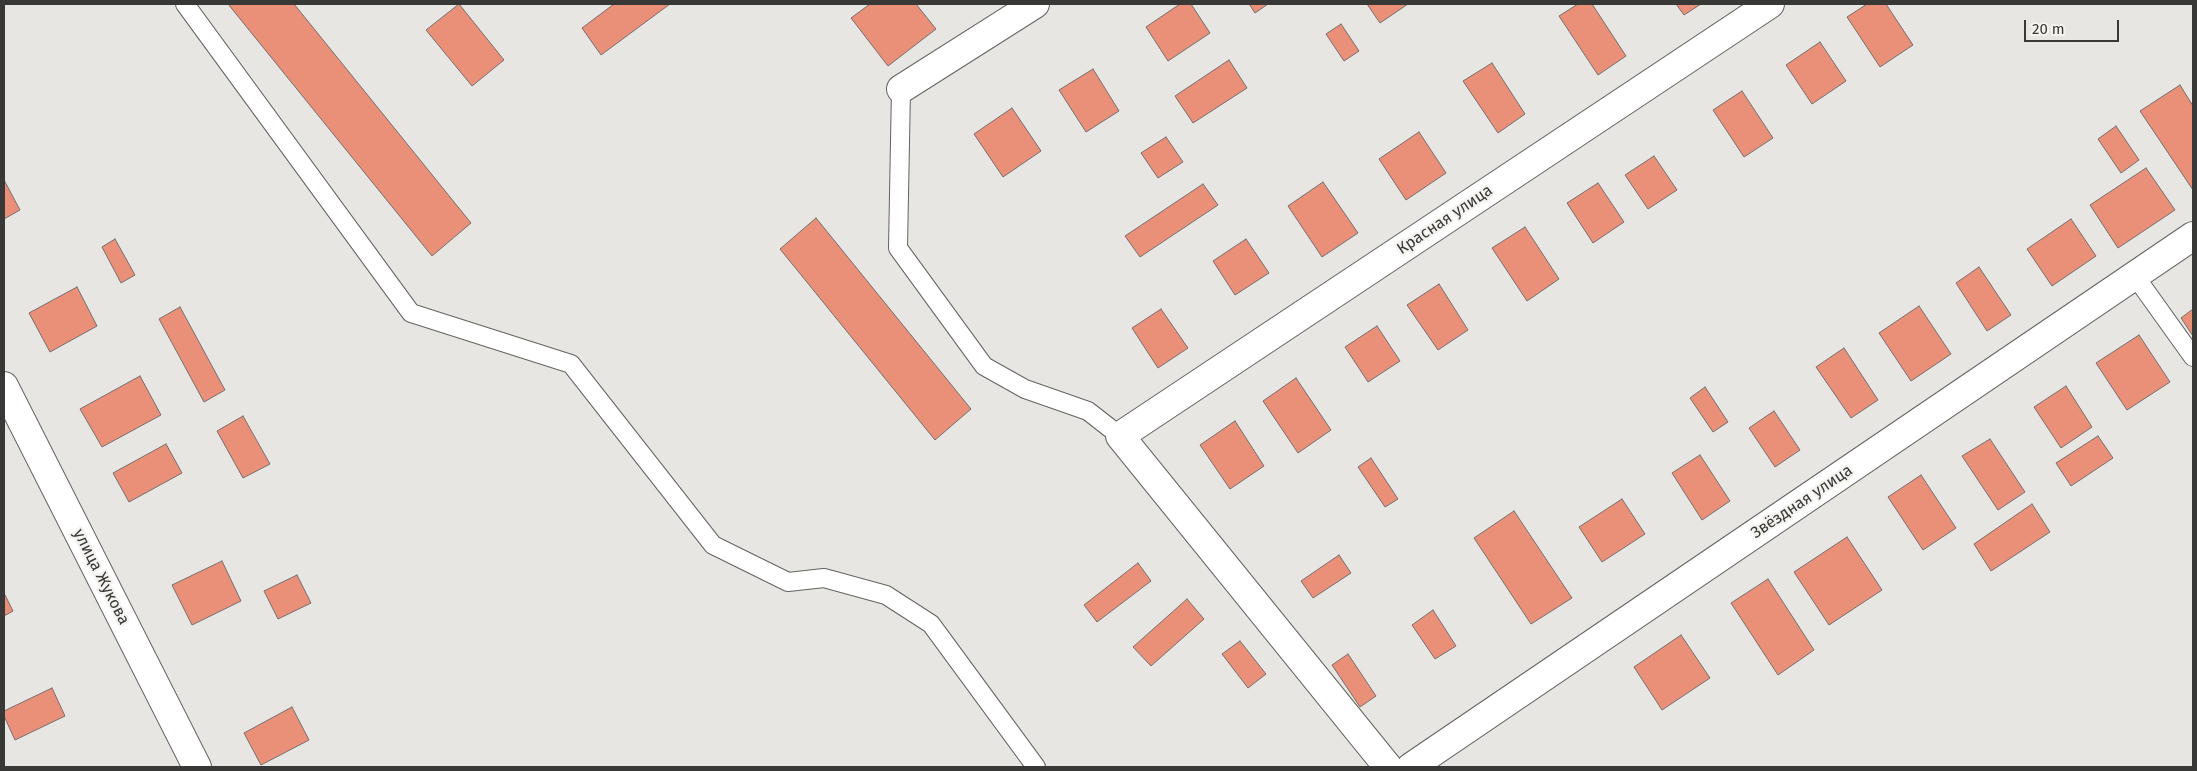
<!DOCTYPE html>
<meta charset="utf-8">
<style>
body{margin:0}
#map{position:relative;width:2197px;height:771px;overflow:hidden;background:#e7e6e2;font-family:"Fira Sans",sans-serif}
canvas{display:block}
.frame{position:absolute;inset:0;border:5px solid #383836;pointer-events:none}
.scale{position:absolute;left:2024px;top:20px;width:95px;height:22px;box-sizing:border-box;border:2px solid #383836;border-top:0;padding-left:6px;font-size:15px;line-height:18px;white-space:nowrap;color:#383836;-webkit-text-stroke:4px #f4f3ef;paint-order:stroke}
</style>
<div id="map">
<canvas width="2197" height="771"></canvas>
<div class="frame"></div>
<div class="scale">20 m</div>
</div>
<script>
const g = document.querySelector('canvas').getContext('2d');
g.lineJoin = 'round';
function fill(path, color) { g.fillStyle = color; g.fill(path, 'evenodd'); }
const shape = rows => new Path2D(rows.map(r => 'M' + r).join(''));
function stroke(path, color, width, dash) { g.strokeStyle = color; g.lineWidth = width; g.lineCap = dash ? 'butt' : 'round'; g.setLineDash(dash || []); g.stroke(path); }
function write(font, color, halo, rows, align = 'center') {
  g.font = font + ' "Fira Sans",sans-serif'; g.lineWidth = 4.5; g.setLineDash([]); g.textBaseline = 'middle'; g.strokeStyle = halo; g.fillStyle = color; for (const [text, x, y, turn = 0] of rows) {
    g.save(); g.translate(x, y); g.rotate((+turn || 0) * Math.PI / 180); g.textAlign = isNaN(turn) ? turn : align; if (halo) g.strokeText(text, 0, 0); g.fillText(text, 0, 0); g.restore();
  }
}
const building = shape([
 [228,4,294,4,471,223,432,256,228,4],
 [459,4,504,60,472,86,426,30,459,4],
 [614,4,670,4,601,55,582,28,614,4],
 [870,4,916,4,936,29,888,66,851,18,870,4],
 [1180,4,1191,4,1210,33,1168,61,1146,27,1180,4],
 [1249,4,1268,4,1255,13,1249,4],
 [1367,4,1408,4,1380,23,1367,4],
 [1578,4,1592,4,1626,56,1598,75,1559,16,1578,4],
 [1676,4,1701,4,1684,15,1676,4],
 [1867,4,1886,4,1913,45,1880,67,1847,17,1867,4],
 [1341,24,1359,51,1344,61,1326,34,1341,24],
 [1820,42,1846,81,1812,104,1786,65,1820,42],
 [1229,60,1247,88,1193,123,1175,96,1229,60],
 [1492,63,1525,114,1498,133,1463,81,1492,63],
 [1093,69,1119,111,1086,132,1059,90,1093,69],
 [2180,85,2193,106,2193,190,2140,111,2180,85],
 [1742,91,1773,138,1744,157,1713,110,1742,91],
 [1012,108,1041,151,1003,177,974,134,1012,108],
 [2116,126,2139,160,2121,173,2098,139,2116,126],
 [1419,132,1446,173,1406,200,1379,159,1419,132],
 [1166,137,1183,162,1158,178,1141,153,1166,137],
 [1654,156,1677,190,1648,209,1625,175,1654,156],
 [2146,168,2175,210,2118,248,2090,205,2146,168],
 [4,180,20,210,4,219,4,180],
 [1323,182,1358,233,1322,257,1288,206,1323,182],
 [1598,183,1624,222,1593,243,1567,203,1598,183],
 [1203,184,1218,205,1140,257,1125,236,1203,184],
 [816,218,971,409,935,440,780,249,816,218],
 [2071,219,2096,256,2052,286,2027,249,2071,219],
 [1525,227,1559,279,1527,301,1492,248,1525,227],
 [115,239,135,275,121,283,102,247,115,239],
 [1246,239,1269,273,1235,295,1213,261,1246,239],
 [1979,267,2011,315,1987,331,1956,283,1979,267],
 [1439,284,1468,330,1438,350,1407,305,1439,284],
 [77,287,97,326,50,352,29,313,77,287],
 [1919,306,1951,354,1911,381,1879,333,1919,306],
 [180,307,225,390,204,402,159,319,180,307],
 [1161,309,1188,348,1158,368,1132,328,1161,309],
 [2193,309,2193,336,2181,318,2193,309],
 [1377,326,1400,361,1368,382,1345,347,1377,326],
 [2139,335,2170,382,2127,410,2096,363,2139,335],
 [1844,348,1878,400,1851,418,1816,367,1844,348],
 [140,376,161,415,102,447,80,409,140,376],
 [1296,378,1331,430,1298,453,1263,401,1296,378],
 [2066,386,2092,427,2061,448,2034,407,2066,386],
 [1705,387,1728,422,1713,432,1690,398,1705,387],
 [1774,411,1800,450,1775,467,1749,428,1774,411],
 [243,416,270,464,243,478,217,431,243,416],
 [1235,421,1264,466,1230,489,1200,445,1235,421],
 [2098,436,2113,458,2071,486,2056,463,2098,436],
 [1990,439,2025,492,1998,510,1962,456,1990,439],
 [166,444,182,473,129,502,113,473,166,444],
 [1700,455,1730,501,1702,520,1672,473,1700,455],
 [1371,458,1398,499,1385,507,1358,467,1371,458],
 [1921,475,1956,528,1923,550,1888,497,1921,475],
 [1622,499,1645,534,1602,562,1579,527,1622,499],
 [2032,504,2050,532,1991,571,1974,544,2032,504],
 [1514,511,1572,598,1531,624,1474,538,1514,511],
 [1847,537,1882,590,1829,625,1794,572,1847,537],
 [1339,555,1351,573,1313,598,1301,581,1339,555],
 [222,561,241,601,192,625,172,585,222,561],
 [1138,563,1151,581,1097,622,1084,605,1138,563],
 [297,575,311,603,278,619,264,591,297,575],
 [1768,579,1814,650,1778,675,1731,603,1768,579],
 [4,593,13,611,4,616,4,593],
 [1187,599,1204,619,1151,666,1133,647,1187,599],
 [1433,610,1456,646,1435,659,1412,625,1433,610],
 [1681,635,1710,678,1662,710,1634,667,1681,635],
 [1240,641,1266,674,1248,688,1222,654,1240,641],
 [1348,654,1376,696,1360,707,1332,665,1348,654],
 [52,688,65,716,15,740,4,716,4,711,52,688],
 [292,707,309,740,261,765,244,733,292,707]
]);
fill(building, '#ea8f78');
stroke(building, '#746f6e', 1);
const service = shape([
 [185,4,411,313,571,364,713,545,788,582,824,578,886,595,931,624,1036,767],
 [901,89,898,248,984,366,1025,389,1088,411,1120,436],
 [2135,276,2193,357]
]);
const minor = shape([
 [901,89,1035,4],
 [4,386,197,767],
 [1388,767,1120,436,1770,4],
 [1411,767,2193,236]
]);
stroke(service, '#646360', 20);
stroke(minor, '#646360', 30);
stroke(service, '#fff', 18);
stroke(minor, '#fff', 28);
write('16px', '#383836', '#f4f3ef', [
 ["Красная улица",1445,220,-34],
 ["Звёздная улица",1802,502,-34],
 ["улица Жукова",101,577,63]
]);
</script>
